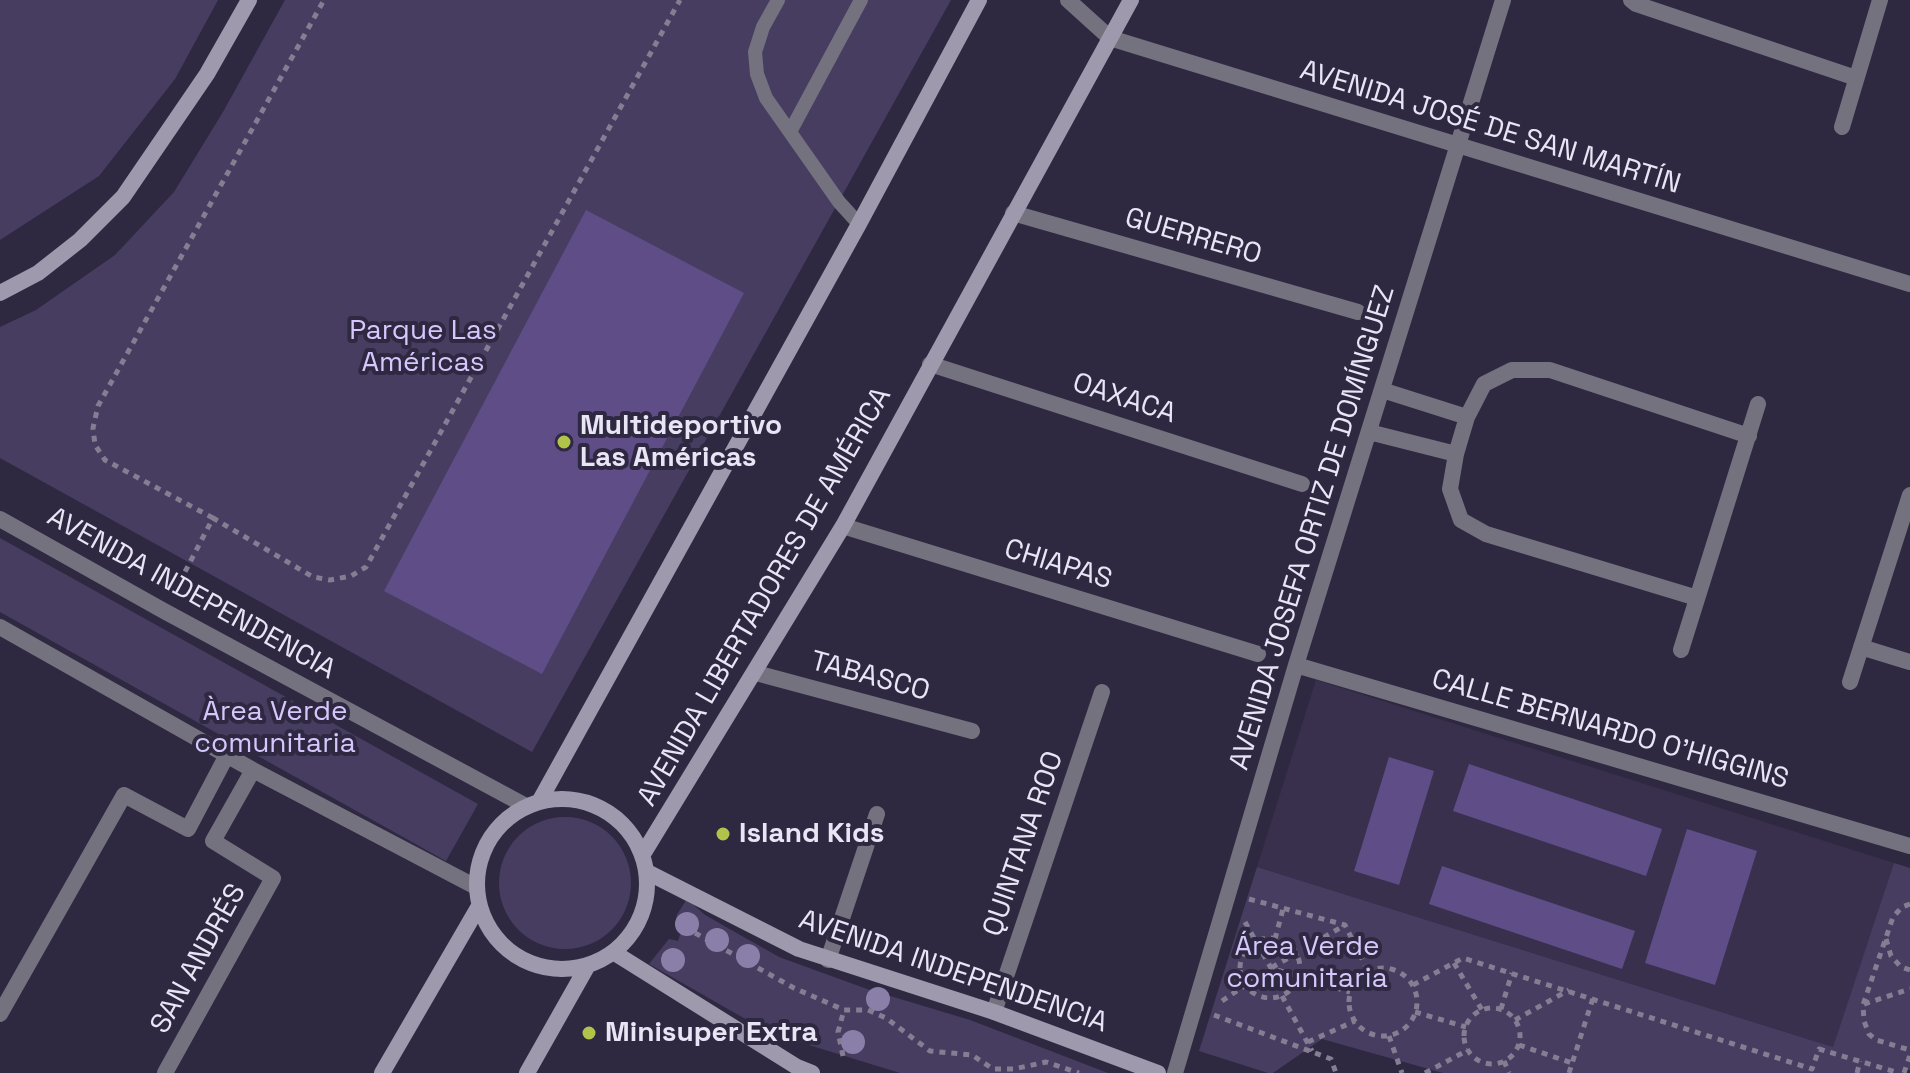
<!DOCTYPE html>
<meta charset="utf-8">
<style>
body{margin:0}
canvas{display:block;background:#2f2841}
</style>
<canvas width="1910" height="1073"></canvas>
<script>
const g = document.querySelector('canvas').getContext('2d');
g.lineJoin = 'round';
function fill(path, color) { g.fillStyle = color; g.fill(path, 'evenodd'); }
const shape = rows => new Path2D(rows.map(r => 'M' + r).join(''));
function stroke(path, color, width, dash) { g.strokeStyle = color; g.lineWidth = width; g.lineCap = dash ? 'butt' : 'round'; g.setLineDash(dash || []); g.stroke(path); }
function write(font, color, halo, rows, align = 'center') {
  g.font = font + ' "Space Grotesk",sans-serif'; g.lineWidth = 8; g.setLineDash([]); g.textBaseline = 'middle'; g.strokeStyle = halo; g.fillStyle = color; for (const [text, x, y, turn = 0] of rows) {
    g.save(); g.translate(x, y); g.rotate((+turn || 0) * Math.PI / 180); g.textAlign = isNaN(turn) ? turn : align; if (halo) g.strokeText(text, 0, 0); g.fillText(text, 0, 0); g.restore();
  }
}
fill(shape([
 [1316,680,1894,863,1833,1047,1257,867]
]), '#39304e');
fill(shape([
 [0,0,218,0,175,79,99,176,0,240],
 [285,0,951,0,532,752,0,458,0,327,36,310,115,255,174,192,223,112],
 [0,538,478,804,446,861,0,612],
 '499 883a66 66 0 1 1 132 0a66 66 0 1 1-132 0Z',
 [1894,863,1910,868,1910,1070,1904,1069,1902,1073,1443,1073,1322,1039,1273,1073,1268,1073,1199,1051,1257,867,1833,1047],
 [687,899,705,915,779,957,867,989,970,1020,1108,1073,900,1073,770,1033,649,964,669,939,678,941,684,921,676,916]
]), '#473d61');
fill(shape([
 [586,210,744,293,542,674,384,591],
 [1389,757,1434,771,1399,885,1354,871],
 [1469,764,1662,829,1646,876,1453,811],
 [1687,829,1757,851,1715,985,1645,963],
 [1442,866,1635,931,1622,969,1429,904]
]), '#5f4d87');
stroke(shape([
 [213,518,105,460,95,445,93,428,98,406,324,0],
 [174,593,213,518,313,577,330,580,351,576,366,567,680,0],
 [1249,899,1345,925,1368,971],
 [1910,904,1902,907,1893,917,1863,1005,1864,1021,1869,1034,1876,1040,1910,1050],
 [1245,922,1271,968,1350,992],
 [695,933,794,988,844,1010,868,1010,886,1018,930,1051,972,1055,993,1069,1014,1069,1046,1062,1079,1073],
 '1240 968a30 30 0 1 1 60 0a30 30 0 1 1-60 0Z',
 [1275,939,1283,909],
 [1886,939,1891,956,1901,967,1910,970],
 [1454,963,1482,1010],
 '1349 1002a34 34 0 1 1 68 0a34 34 0 1 1-68 0Z',
 [1413,985,1463,958,1812,1069,1819,1049,1899,1073],
 [1282,996,1312,1051],
 [1222,1001,1271,968,1345,925],
 [1864,1004,1910,989],
 '1464 1036a28 28 0 1 1 56 0a28 28 0 1 1-56 0Z',
 [1501,1009,1512,973],
 [1415,1012,1466,1027],
 [1214,1015,1331,1059,1336,1073],
 [1515,1020,1569,990],
 [1389,1036,1402,1073],
 [1308,1042,1355,1021],
 [1519,1045,1572,1063],
 [843,1056,838,1032,844,1010],
 [1504,1061,1509,1073],
 [1425,1073,1468,1050],
 [1569,1073,1593,998],
 [1857,1073,1860,1061],
 [1904,1073,1910,1055]
]), '#847e93', 5, [6, 6]);
stroke(shape([
 [778,0,763,27,755,52,757,74,766,98,839,202,859,224],
 [790,132,861,0]
]), '#75727f', 14);
stroke(shape([
 [1068,0,1110,38,1910,284],
 [1631,0,1636,4,1856,78],
 [1842,127,1880,0],
 [1013,213,1358,312],
 [930,364,1302,484],
 [1382,390,1467,417],
 [1369,432,1456,454],
 [0,519,164,611,526,806],
 [843,526,1258,654],
 [1697,598,1486,534,1461,520,1450,489,1456,454,1467,417,1484,384,1512,370,1550,370,1749,436],
 [0,627,253,770,476,887],
 [1861,647,1910,662],
 [1681,650,1758,404],
 [1296,665,1910,846],
 [756,673,972,731],
 [1850,682,1910,495],
 [828,960,877,814],
 [994,1012,1102,692],
 [0,1014,124,795,188,829,227,755],
 [165,1073,273,878,213,841,253,770],
 [1175,1073,1296,665,1503,0]
]), '#75727f', 16);
stroke(shape([
 [0,293,38,273,80,240,123,197,207,74,249,0],
 '477 884a85 85 0 1 1 170 0a85 85 0 1 1-170 0Z',
 [539,802,859,224,979,0],
 [643,854,843,526,1131,0],
 [647,872,799,949,994,1012,1158,1073],
 [613,952,797,1067,812,1073],
 [382,1073,479,906],
 [527,1073,588,965]
]), '#9e99ad', 16);
g.fillStyle = '#8a7fa8';
for (const [x, y] of [
 [687,924],
 [717,940],
 [748,956],
 [673,960],
 [878,999],
 [853,1042]
]) { g.beginPath(); g.arc(x, y, 12, 0, 2 * Math.PI); g.fill(); }
for (const [x, y, r, color] of [
 [564,442,8,"#b2c34c"],
 [723,834,8,"#b2c34c"],
 [589,1033,8,"#b2c34c"]
]) { const dot = new Path2D(); dot.arc(x, y, r, 0, 2 * Math.PI); g.fillStyle = color; g.fill(dot); stroke(dot, '#2f2841', 3); }
write('28px', '#e9e5f5', '#2f2841', [
 ["AVENIDA JOSÉ DE SAN MARTÍN",1490,128,17],
 ["GUERRERO",1193,237,16],
 ["OAXACA",1124,399,18],
 ["AVENIDA JOSEFA ORTIZ DE DOMÍNGUEZ",1313,528,-73],
 ["CHIAPAS",1058,565,17],
 ["AVENIDA INDEPENDENCIA",191,594,29],
 ["AVENIDA LIBERTADORES DE AMÉRICA",765,597,-60],
 ["TABASCO",870,677,15],
 ["CALLE BERNARDO O'HIGGINS",1610,730,16],
 ["QUINTANA ROO",1024,844,-71],
 ["SAN ANDRÉS",199,959,-61],
 ["AVENIDA INDEPENDENCIA",953,972,19]
]);
write('28px', '#d5c7fc', '#2f2841', [
 ["Parque Las",423,331],
 ["Américas",423,363],
 ["Àrea Verde",275,712],
 ["comunitaria",275,744],
 ["Área Verde",1307,947],
 ["comunitaria",1307,979]
]);
write('bold 28px', '#e9e5f5', '#2f2841', [
 ["Multideportivo",580,426],
 ["Las Américas",580,458],
 ["Island Kids",739,834],
 ["Minisuper Extra",605,1033]
], 'left');
</script>
